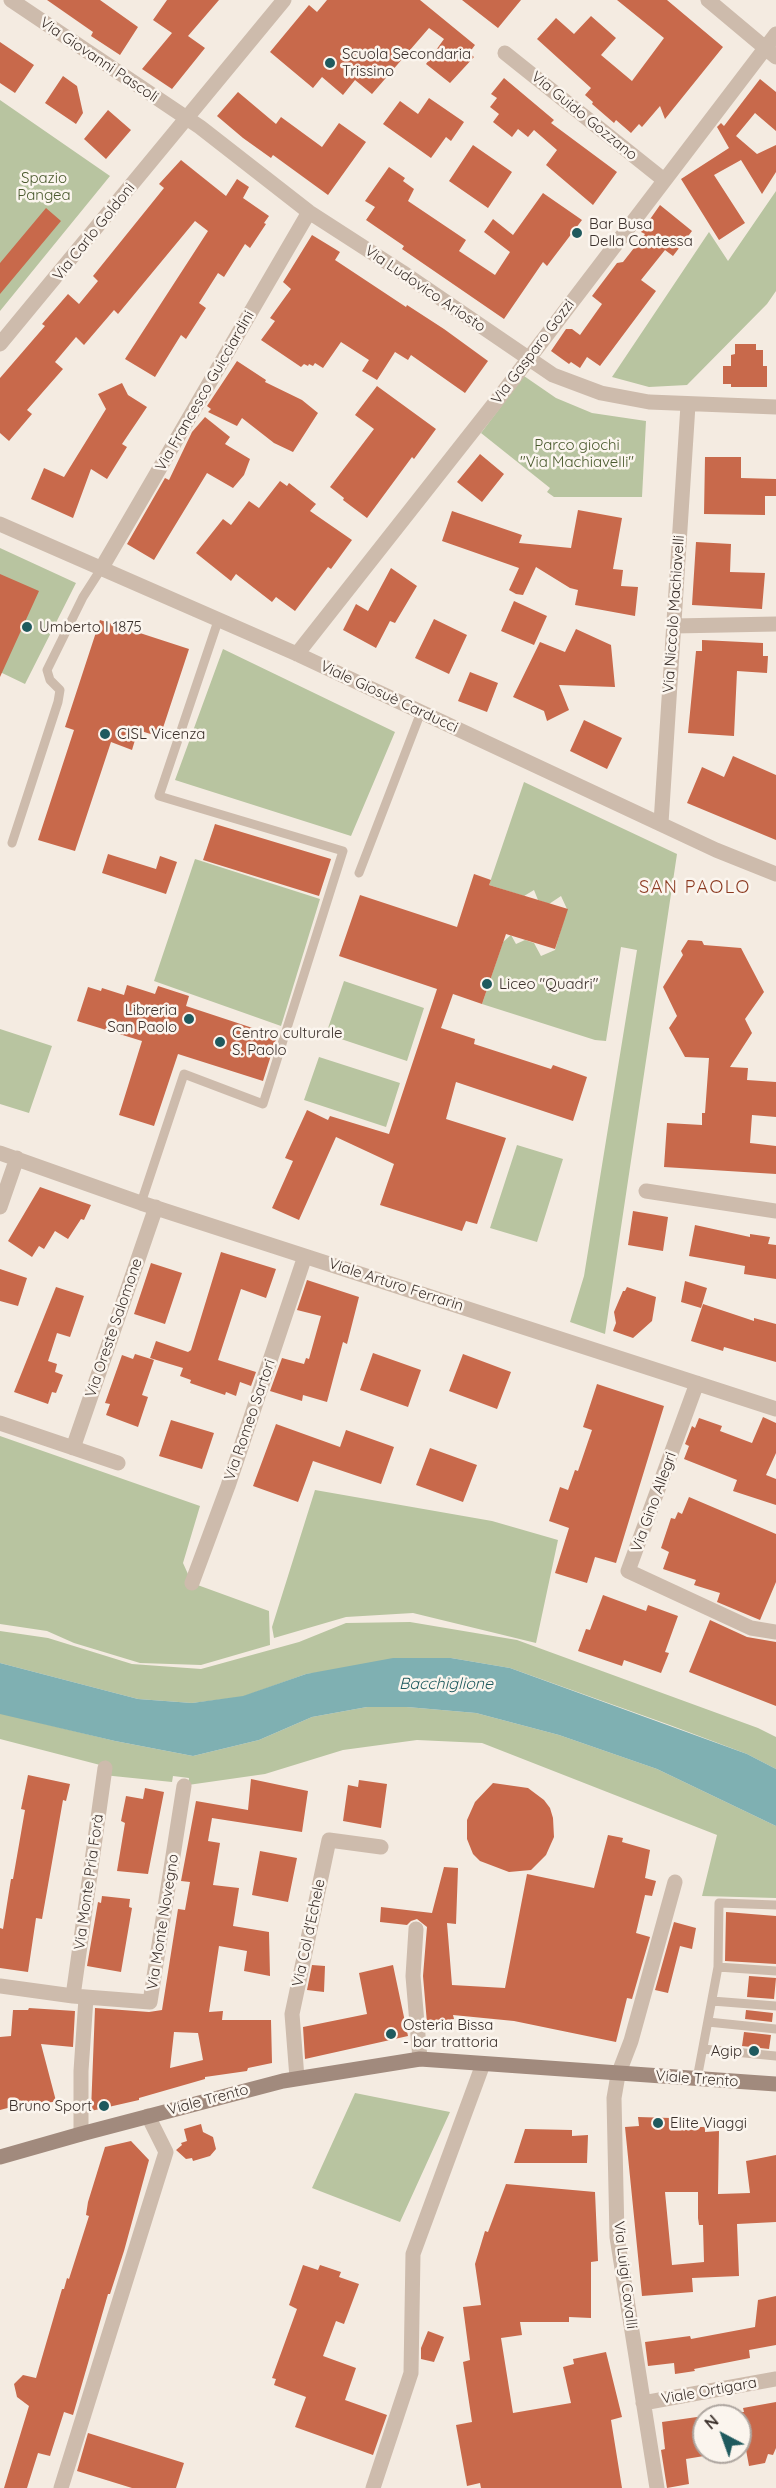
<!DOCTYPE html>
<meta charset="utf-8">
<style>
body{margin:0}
#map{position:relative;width:776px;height:2488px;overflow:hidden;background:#f4ebe1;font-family:Quicksand,sans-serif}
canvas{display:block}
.north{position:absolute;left:692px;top:2404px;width:60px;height:60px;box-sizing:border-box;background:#fbf5ee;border:2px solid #aea6a0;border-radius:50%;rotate:319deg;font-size:16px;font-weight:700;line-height:24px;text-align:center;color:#3b302b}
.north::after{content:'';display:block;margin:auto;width:21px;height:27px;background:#1f5a5e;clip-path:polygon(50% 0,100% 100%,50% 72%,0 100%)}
</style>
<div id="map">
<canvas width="776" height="2488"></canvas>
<div class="north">N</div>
</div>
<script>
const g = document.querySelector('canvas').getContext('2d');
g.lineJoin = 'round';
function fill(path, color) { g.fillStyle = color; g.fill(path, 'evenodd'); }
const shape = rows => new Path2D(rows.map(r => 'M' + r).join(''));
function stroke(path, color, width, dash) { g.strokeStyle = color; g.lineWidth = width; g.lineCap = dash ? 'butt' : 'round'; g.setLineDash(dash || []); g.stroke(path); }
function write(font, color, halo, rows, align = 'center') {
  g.font = font + ' Quicksand,sans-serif'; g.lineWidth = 5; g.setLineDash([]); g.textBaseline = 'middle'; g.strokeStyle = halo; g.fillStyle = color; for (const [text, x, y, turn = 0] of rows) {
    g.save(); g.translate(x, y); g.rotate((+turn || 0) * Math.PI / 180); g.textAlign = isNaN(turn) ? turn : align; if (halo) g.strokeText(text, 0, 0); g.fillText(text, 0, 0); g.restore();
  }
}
fill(shape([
 [0,100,110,176,0,311],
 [776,191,776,291,767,304,687,385,649,387,612,377,709,232,728,261],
 [524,376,556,398,592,413,646,421,642,497,554,497,547,492,550,488,481,433],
 [0,548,76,583,25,684,0,672],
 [223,649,395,732,351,836,175,780],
 [524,782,677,854,605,1334,570,1322,584,1276,637,950,621,947,606,1041,595,1040,482,1004,503,942,511,935,516,944,525,940,534,943,541,956,555,950,567,909,561,896,549,904,538,900,534,890,524,896,489,885],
 [195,859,320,899,281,1026,154,981],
 [344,981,424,1008,407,1061,326,1034],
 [0,1029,52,1046,29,1113,0,1104],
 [319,1057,400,1083,386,1127,304,1100],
 [517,1145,563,1159,537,1242,490,1228],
 [0,1436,200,1506,183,1563,192,1583,269,1611,270,1645,201,1665,140,1663,74,1643,47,1631,0,1624],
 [315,1490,492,1521,558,1540,536,1643,413,1613,346,1617,274,1638,272,1627],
 [410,1622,517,1640,758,1728,776,1737,776,1769,747,1754,667,1724,510,1668,451,1658,306,1674,242,1697,192,1703,138,1699,0,1663,0,1631,48,1638,132,1664,201,1669,299,1642,346,1623],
 [367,1707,407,1707,476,1713,559,1735,657,1769,776,1826,776,1898,702,1896,717,1835,482,1743,417,1740,343,1750,265,1774,188,1785,189,1778,173,1776,172,1782,103,1775,104,1766,0,1739,0,1713,115,1741,193,1756,259,1740,312,1717],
 [355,2093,450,2112,400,2222,312,2188]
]), '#b8c4a0');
fill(shape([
 [393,1658,451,1658,510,1668,747,1754,776,1769,776,1826,657,1769,559,1735,476,1713,407,1707,367,1707,312,1717,259,1740,193,1756,115,1741,0,1714,0,1663,138,1699,192,1703,243,1696,306,1674]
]), '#7fb0b2');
fill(shape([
 [47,0,100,0,138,27,120,55,91,36,93,32],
 [167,0,219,0,188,36,205,48,172,89,142,69,172,33,153,20],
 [327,0,420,0,475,45,469,53,474,57,450,83,426,64,444,39,429,28,372,94,355,80,343,95,322,77,313,88,270,52,309,5,317,12],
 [462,0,521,0,498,28],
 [617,0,667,0,723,47,665,119,660,106,642,127,639,124,631,133,616,120,614,123,592,104,593,102,585,95,591,88,537,39,556,18,574,34,591,16,616,38,601,55,632,81,664,38],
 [0,42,34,65,15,93,0,83],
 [63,76,77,86,83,113,76,124,45,103],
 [504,78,554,120,551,123,617,172,593,205,546,165,557,150,534,130,528,137,518,129,512,137,493,122,499,114,490,107,497,98,491,94],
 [760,79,776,92,776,131,755,113,736,136,757,154,776,145,776,172,762,194,741,160,714,175,745,223,719,240,681,179,729,148,717,127,721,123,724,126],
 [238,92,276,124,281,117,322,147,339,123,366,142,328,195,273,155,271,158,243,138,217,116],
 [429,98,464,122,451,141,446,137,431,158,383,124,400,101,418,114],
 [108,110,131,130,106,159,84,139],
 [473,145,512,172,488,208,449,181],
 [181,160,226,196,237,179,249,187,243,198,269,216,264,223,266,224,250,248,245,244,224,277,218,273,199,303,206,308,186,339,181,335,155,377,125,359,208,231,195,221,118,314,114,310,84,345,76,337,55,362,63,369,27,410,32,414,9,441,0,433,0,378,45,326,42,324,68,294,79,304,98,281,93,276,164,188,159,184],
 [389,167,405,178,403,181,414,189,408,201,466,240,459,251,495,275,510,252,484,232,493,219,513,235,543,193,582,220,547,266,543,262,504,319,402,249,404,246,366,220,375,207,365,201],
 [660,205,692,231,673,256,665,250,641,280,656,291,600,366,587,357,580,368,571,362,569,364,551,351,566,329,572,329,580,335,602,304,592,296,617,263,623,262,645,234,641,232],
 [46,208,61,221,0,294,0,263],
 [312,235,340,252,335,260,406,307,407,305,444,329,488,361,465,393,411,355,408,360,395,352,377,380,362,371,369,360,341,342,323,368,315,363,313,366,309,364,308,366,304,364,301,367,261,340,275,321,270,318,291,289,283,282],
 [735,344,756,344,756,350,763,350,763,366,767,366,767,387,731,387,731,384,723,384,723,366,731,366,731,355,735,354],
 [237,361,266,380,265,382,302,400,318,413,293,452,274,443,242,418,237,426,208,412,211,409,207,406],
 [122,383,128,395,147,407,122,444,127,447,107,479,91,469,73,518,31,499,44,468,64,477,106,409,98,394],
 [377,386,436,429,414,459,412,457,367,518,343,500,344,498,330,487,374,429,355,415],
 [205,417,230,437,225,444,250,459,244,475,233,488,207,473,154,560,127,544,165,478,169,480,192,432],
 [480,454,504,474,482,502,457,482],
 [705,457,741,457,741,478,776,479,776,496,765,496,765,515,704,514],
 [280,481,287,486,289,483,316,504,310,511,352,540,331,569,328,567,295,611,276,597,272,602,236,574,231,581,196,553,223,519,231,525,249,501,259,508],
 [578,510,622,518,613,569,623,570,621,586,638,587,635,616,575,605,578,590,570,588,536,567,523,595,516,594,509,590,519,568,442,541,452,511,522,535,519,543,571,548],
 [696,542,731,544,730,572,765,573,762,609,692,605],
 [391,568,417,586,395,623,390,621,376,648,343,630,356,604,368,611],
 [0,574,39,591,0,677],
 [514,601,547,616,534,645,501,631],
 [434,619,467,635,449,674,415,658],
 [100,620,189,649,160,737,138,730,132,750,111,742,75,851,38,840,74,730,65,727],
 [576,629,611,645,615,687,559,685,569,710,547,721,544,711,513,697,540,642,565,652],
 [702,640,763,643,763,656,768,656,767,673,737,671,734,736,688,733,696,651,702,651],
 [470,672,498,683,487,712,458,701],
 [584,720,622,738,607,769,570,751],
 [733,756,776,775,776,840,687,803,702,767,724,777],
 [215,824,331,859,319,896,203,860],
 [108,854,156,869,160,856,177,862,166,894,102,873],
 [474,874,491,880,489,885,568,909,555,949,506,934,482,1004,453,994,441,1028,475,1039,474,1044,551,1069,553,1065,587,1077,573,1121,456,1082,446,1119,506,1138,477,1224,466,1221,462,1231,380,1205,394,1164,336,1137,299,1220,272,1208,293,1161,285,1158,307,1110,328,1120,330,1116,389,1134,437,989,339,956,360,895,457,927],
 [688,940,702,941,704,945,741,948,764,992,745,1019,752,1033,730,1067,748,1068,747,1080,776,1082,776,1117,752,1115,750,1143,776,1146,776,1174,664,1167,667,1123,702,1125,702,1113,705,1113,709,1058,685,1057,669,1028,677,1016,663,987,683,955,681,951],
 [127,985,155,994,158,986,189,996,186,1006,277,1036,263,1081,178,1054,154,1126,119,1115,142,1041,77,1021,88,987,101,991,102,988,124,995],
 [40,1187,91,1205,84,1220,81,1219,68,1239,55,1231,44,1249,39,1246,32,1257,8,1241],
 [633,1211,668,1217,663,1251,628,1245],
 [695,1225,750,1237,750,1234,770,1237,768,1244,776,1245,776,1279,744,1274,745,1266,689,1256],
 [221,1252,276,1269,266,1298,241,1289,218,1360,256,1372,251,1386,240,1382,236,1396,226,1392,225,1395,190,1383,191,1380,180,1376,183,1368,150,1358,156,1341,188,1352,191,1350],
 [151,1263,182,1273,165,1324,134,1314],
 [0,1269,27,1278,18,1306,0,1301],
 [307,1280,359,1297,347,1344,343,1342,327,1402,303,1395,302,1401,270,1391,282,1358,304,1364,306,1358,309,1359,321,1316,297,1310],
 [685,1281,707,1288,701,1308,681,1302],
 [56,1287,84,1296,70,1337,57,1333,48,1361,57,1364,55,1372,63,1375,56,1393,52,1392,48,1404,14,1392],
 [627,1287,656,1297,652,1321,633,1338,613,1331,616,1323,614,1312,623,1291,625,1291],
 [703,1304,754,1321,754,1318,776,1324,776,1362,724,1347,723,1351,691,1341],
 [373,1353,421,1370,408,1407,360,1390],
 [135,1354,154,1360,142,1395,148,1397,138,1427,106,1415,110,1404,105,1403,122,1355,133,1359],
 [463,1354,511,1372,497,1409,449,1391],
 [597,1384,664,1406,616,1563,595,1557,587,1583,555,1573,569,1528,549,1521,560,1487,568,1490,575,1470,578,1471,592,1430,583,1427],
 [763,1417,776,1423,776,1453,766,1475,776,1479,776,1505,733,1491,737,1480,684,1459,689,1446,685,1444,692,1426,695,1428,699,1418,722,1426,720,1431,752,1443],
 [171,1420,214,1433,202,1469,159,1456],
 [276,1424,340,1447,346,1430,394,1447,381,1484,313,1461,298,1502,253,1486],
 [430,1448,477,1465,463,1502,416,1485],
 [689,1497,776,1534,776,1582,760,1620,717,1602,720,1593,694,1585,696,1580,663,1569,669,1552,661,1548,671,1518,675,1519,678,1512,682,1514],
 [603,1595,646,1611,648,1605,678,1616,665,1652,669,1653,661,1673,624,1660,622,1666,578,1651,586,1629,590,1630],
 [710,1620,747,1637,776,1642,776,1706,689,1672],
 [28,1775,70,1784,66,1801,63,1800,42,1919,36,1918,28,1972,0,1968,0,1928,3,1929,11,1879,13,1879,25,1810,21,1809],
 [251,1779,308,1791,302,1832,212,1818,208,1841,220,1843,213,1885,239,1888,233,1926,269,1932,270,1976,244,1971,247,1951,219,1946,209,2012,223,2011,222,2020,271,2020,272,2063,248,2068,247,2071,205,2077,205,2079,139,2098,139,2100,91,2111,95,2008,149,2012,162,2010,178,1909,185,1910,190,1882,181,1881,196,1801,248,1810],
 [174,2032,198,2033,203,2060,170,2068],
 [359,1780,387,1784,381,1828,343,1821,348,1785,358,1787],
 [493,1783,528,1788,544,1800,550,1808,553,1818,554,1837,546,1855,531,1870,509,1872,480,1861,473,1854,467,1839,467,1820,475,1802],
 [145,1788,164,1792,148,1874,117,1871,125,1823,121,1821,126,1796,143,1799],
 [608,1835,623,1838,622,1842,650,1850,645,1878,656,1881,652,1896,645,1895,636,1933,650,1937,632,1999,627,1998,616,2042,514,2021,453,2015,454,2019,427,2023,423,1976,427,1927,417,1919,411,1921,407,1925,380,1922,381,1907,432,1913,444,1867,458,1868,456,1924,447,1923,452,1985,505,1988,527,1874,594,1888],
 [260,1851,297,1858,288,1902,252,1895],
 [102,1896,130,1899,129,1907,132,1908,121,1972,87,1966,98,1902,101,1903],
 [726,1912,776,1916,776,1964,725,1961],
 [674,1922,696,1928,692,1949,680,1946,668,1993,655,1990],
 [312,1965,325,1966,324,1992,307,1990],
 [393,1965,408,2036,305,2059,303,2027,367,2014,359,1973],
 [749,1976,776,1978,774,1999,747,1997],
 [29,2008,75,2011,73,2047,41,2044,56,2101,21,2110,19,2105,0,2110,0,2037,11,2036,13,2010,28,2010],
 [746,2010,773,2013,772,2022,745,2019],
 [744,2032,771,2035,769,2049,742,2046],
 [638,2117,671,2118,676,2127,705,2127,705,2132,719,2131,718,2194,750,2193,746,2161,776,2155,776,2222,737,2224,739,2276,692,2278,693,2292,642,2296,625,2127,639,2126],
 [665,2192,698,2192,698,2218,699,2225,703,2225,704,2262,672,2265],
 [201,2124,203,2132,213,2137,216,2149,210,2156,193,2161,192,2158,186,2159,176,2150,182,2145,181,2143,187,2141,184,2129],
 [525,2129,572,2130,572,2136,588,2135,587,2163,514,2163],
 [131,2141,149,2160,124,2251,110,2294,108,2294,73,2415,64,2412,50,2456,38,2453,27,2488,4,2488,29,2406,17,2397,14,2384,23,2375,36,2378,62,2289,64,2289,67,2278,69,2279,89,2216,86,2215,88,2202,105,2147],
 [506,2184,595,2192,598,2261,591,2262,591,2318,569,2317,569,2322,520,2322,522,2335,501,2338,513,2413,571,2403,563,2367,574,2364,573,2359,606,2352,622,2417,611,2420,622,2488,481,2488,480,2483,467,2486,456,2425,472,2422,463,2362,470,2360,463,2307,481,2305,475,2264,485,2231,488,2232],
 [303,2265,318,2270,320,2265,341,2272,339,2277,359,2284,344,2324,336,2321,323,2356,356,2368,345,2400,387,2415,373,2455,295,2427,306,2397,274,2385,276,2379,272,2378,297,2309,289,2305],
 [776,2296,776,2345,749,2350,750,2358,694,2369,695,2371,675,2374,674,2363,648,2366,645,2342,690,2336,691,2339,755,2327,758,2300],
 [428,2331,444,2337,434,2362,421,2359,421,2348],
 [776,2402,776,2448,773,2455,768,2454,765,2463,749,2466,739,2412,744,2412,743,2408],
 [704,2416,704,2456,686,2459,689,2484,667,2488,661,2450,665,2449,662,2422],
 [88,2433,184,2463,176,2488,132,2488,77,2471]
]), '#c8694b');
stroke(shape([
 [12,843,58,702,60,690,50,680,47,670,83,597,101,569],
 [359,873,421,712],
 [141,1203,184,1074,263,1104,343,851,159,796,218,621],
 [718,1967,719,1903,776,1905],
 [712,2001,776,2006],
 [708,2022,776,2029],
 [703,2049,776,2056],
 [697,2079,718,1967,776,1971]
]), '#cdbbac', 9);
stroke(shape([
 [11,0,200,127,309,212,402,272,553,375,601,393,649,402,776,407],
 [708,0,776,57],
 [505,53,664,180],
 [0,344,284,0],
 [0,524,297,654,716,850,776,874],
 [101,569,309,212],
 [674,626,776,624],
 [297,654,498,399,776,34],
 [661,823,688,405],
 [0,1153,141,1203,776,1409],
 [646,1191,776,1211],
 [0,1207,17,1158],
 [697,1383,628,1571,751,1628,776,1632],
 [0,1423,118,1463],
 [73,1448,156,1207],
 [192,1583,228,1486,305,1256],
 [416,1929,413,1976,420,2059],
 [0,1986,73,1996,150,2002,184,1786],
 [73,1996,105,1768],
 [297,2078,292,2014,329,1840,381,1847],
 [81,2134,81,2071,86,1998],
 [643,2403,776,2379],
 [61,2488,166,2152,148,2116],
 [373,2488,411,2373,413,2254,483,2064],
 [657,2488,617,2237,614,2098,618,2075,631,2041,675,1882]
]), '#cdbbac', 15);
stroke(shape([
 [0,2157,81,2134,283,2081,420,2059,776,2084]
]), '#a18a7d', 15);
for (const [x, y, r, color] of [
 [330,63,6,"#1f5a5e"],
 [577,233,6,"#1f5a5e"],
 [27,627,6,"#1f5a5e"],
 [105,734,6,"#1f5a5e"],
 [487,984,6,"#1f5a5e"],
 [189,1019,6,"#1f5a5e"],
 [220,1042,6,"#1f5a5e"],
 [391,2034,6,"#1f5a5e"],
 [754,2051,6,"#1f5a5e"],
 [104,2106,6,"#1f5a5e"],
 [658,2123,6,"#1f5a5e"]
]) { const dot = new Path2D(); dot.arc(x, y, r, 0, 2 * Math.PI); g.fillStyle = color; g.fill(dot); stroke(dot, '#fbf5ee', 2); }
write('15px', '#3b302b', '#fbf5ee', [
 ["Scuola Secondaria",342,54],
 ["Trissino",342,71],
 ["Bar Busa",589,224],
 ["Della Contessa",589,241],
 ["Umberto I 1875",39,627],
 ["CISL Vicenza",117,734],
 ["Liceo \"Quadri\"",499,984],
 ["Libreria",177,1010,"right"],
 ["San Paolo",177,1027,"right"],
 ["Centro culturale",232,1033],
 ["S. Paolo",232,1050],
 ["Osteria Bissa",403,2025],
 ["- bar trattoria",403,2042],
 ["Agip",742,2051,"right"],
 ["Bruno Sport",92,2106,"right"],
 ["Elite Viaggi",670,2123]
], 'left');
write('15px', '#3b302b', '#fbf5ee', [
 ["Via Giovanni Pascoli",99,60,34],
 ["Via Guido Gozzano",584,116,39],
 ["Via Carlo Goldoni",94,232,-51],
 ["Via Ludovico Ariosto",425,289,34],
 ["Via Gasparo Gozzi",533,352,-53],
 ["Via Francesco Guicciardini",205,391,-60],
 ["Via Niccolò Machiavelli",674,614,-86],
 ["Viale Giosuè Carducci",389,697,25],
 ["Viale Arturo Ferrarin",396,1285,18],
 ["Via Oreste Salomone",114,1328,-71],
 ["Via Romeo Sartori",250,1420,-71],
 ["Via Gino Allegri",654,1502,-70],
 ["Via Monte Pria Forà",89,1882,-82],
 ["Via Monte Novegno",163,1922,-81],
 ["Via Col d'Echele",309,1933,-78],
 ["Viale Trento",697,2079,4],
 ["Viale Trento",208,2100,-15],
 ["Via Luigi Cavalli",625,2275,83],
 ["Viale Ortigara",709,2391,-10]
]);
write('15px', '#4a5a2e', '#fbf5ee', [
 ["Spazio",44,178],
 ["Pangea",44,195],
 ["Parco giochi",577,445],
 ["\"Via Machiavelli\"",577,462]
]);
write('italic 16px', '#1f5a5e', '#fbf5ee', [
 ["Bacchiglione",446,1684]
]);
g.letterSpacing = '1.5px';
write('18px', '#8c3b22', '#fbf5ee', [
 ["SAN PAOLO",695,888]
]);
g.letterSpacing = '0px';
</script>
